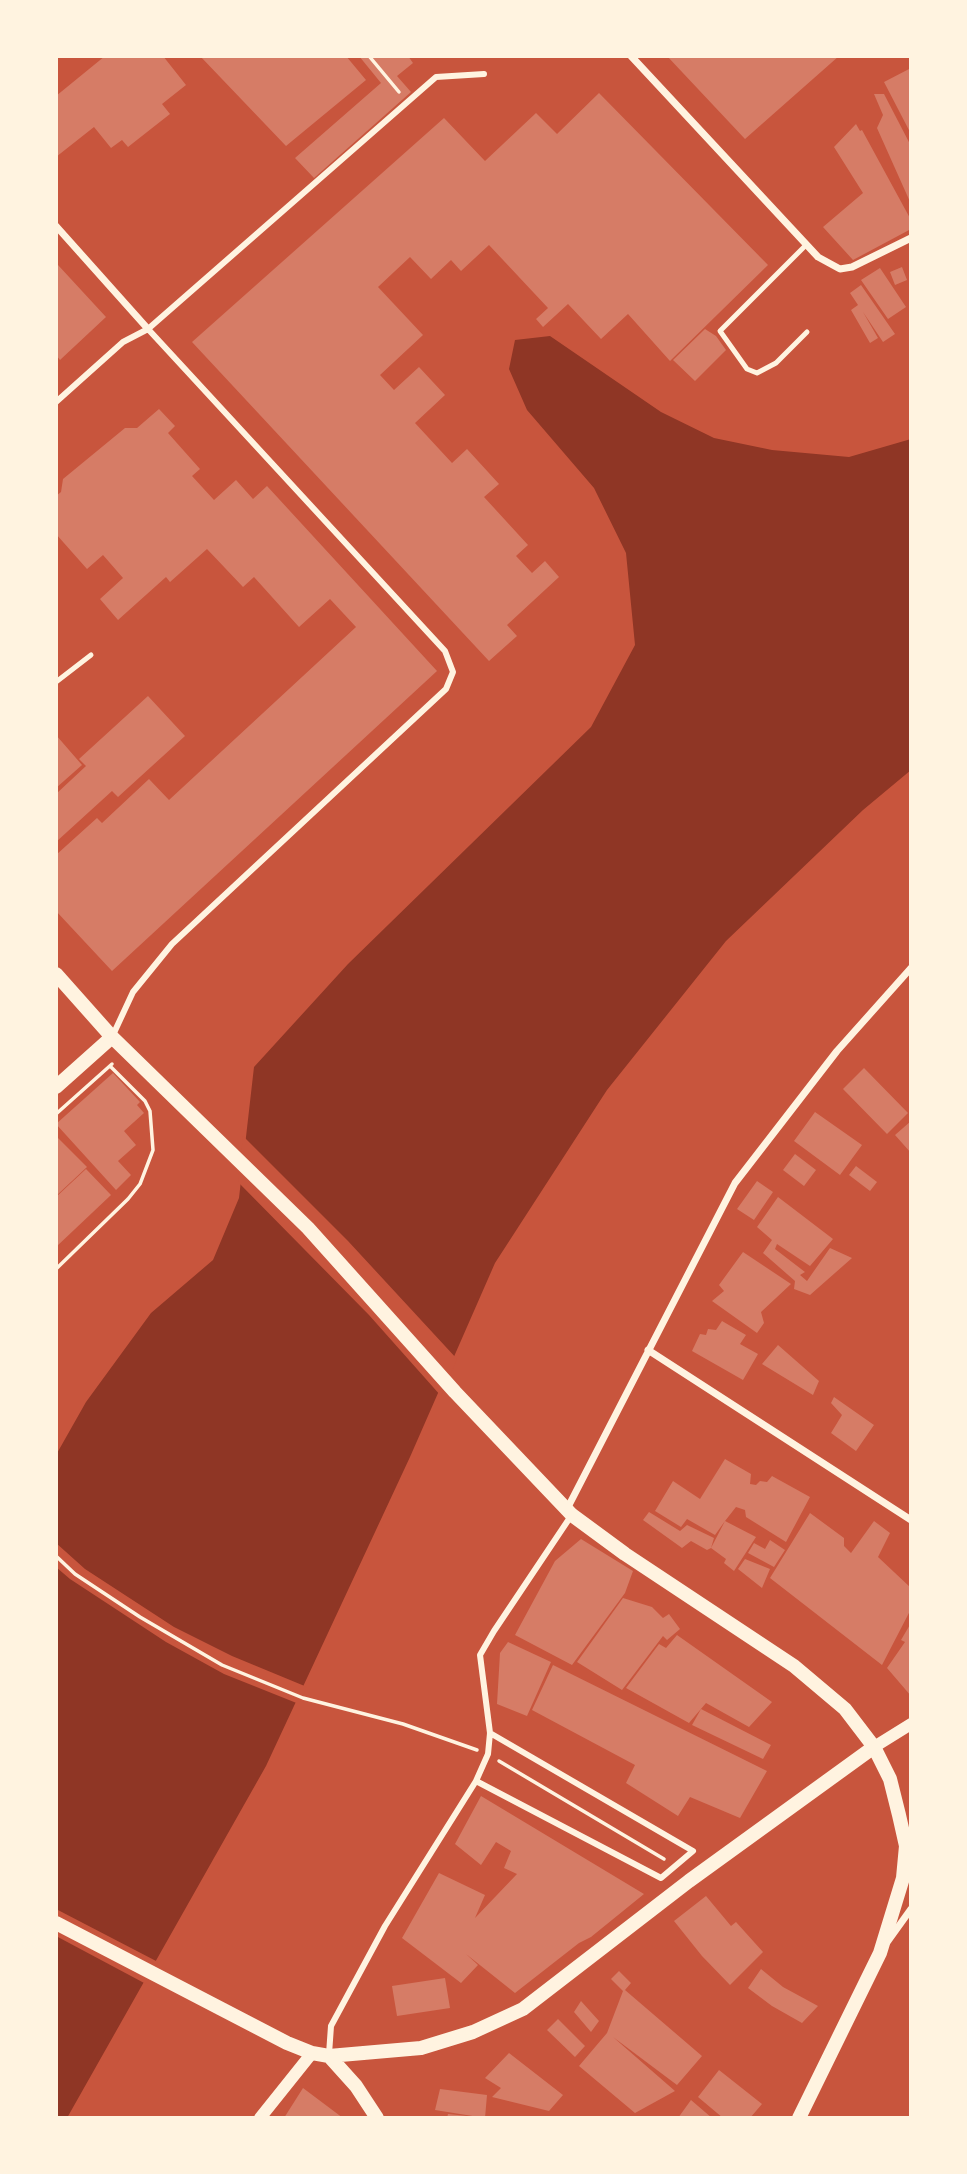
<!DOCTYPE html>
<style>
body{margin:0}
#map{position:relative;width:967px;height:2174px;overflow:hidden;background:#c8553d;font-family:Literata,serif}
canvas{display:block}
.frame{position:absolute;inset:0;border:58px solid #fff3e0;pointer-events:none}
</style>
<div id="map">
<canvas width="967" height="2174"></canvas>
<div class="frame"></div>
</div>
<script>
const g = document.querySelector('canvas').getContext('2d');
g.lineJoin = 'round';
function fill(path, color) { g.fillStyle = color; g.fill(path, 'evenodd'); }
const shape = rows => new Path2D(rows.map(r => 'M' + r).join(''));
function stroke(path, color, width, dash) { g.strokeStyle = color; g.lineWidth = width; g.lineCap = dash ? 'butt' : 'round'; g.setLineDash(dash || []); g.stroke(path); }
fill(shape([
 [550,336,661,412,714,438,772,450,849,457,911,439,911,770,863,810,726,941,607,1090,495,1263,410,1457,266,1766,67,2118,56,2118,56,1455,86,1402,151,1313,213,1260,239,1198,254,1067,348,964,591,727,635,645,626,553,594,488,527,410,509,369,515,340]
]), '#8f3625');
fill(shape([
 [243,1136,348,1241,457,1359,441,1396,369,1315,238,1182],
 [56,1543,85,1569,174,1627,232,1656,307,1687,299,1704,224,1674,166,1642,70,1579,56,1567],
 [56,1909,158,1962,146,1984,56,1936]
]), '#c8553d');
fill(shape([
 [105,56,163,56,186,85,162,104,170,114,128,147,122,140,111,148,94,127,56,157,56,96],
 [200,56,346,56,366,80,286,146],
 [359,56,408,56,413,63,397,76,411,92,314,178,295,158,381,83],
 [667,56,839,56,745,139],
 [911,68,911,134,884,82],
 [599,93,768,265,670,361,628,314,601,339,568,304,543,327,536,319,548,308,489,245,461,271,451,260,431,279,410,257,378,287,423,335,380,375,394,390,419,367,445,395,415,423,452,463,467,449,499,484,484,497,528,545,516,556,532,573,545,561,559,577,507,625,517,636,489,661,192,342,444,118,485,161,536,113,557,134],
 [874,94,884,94,911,146,911,204,877,128,883,115],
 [856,124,860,131,862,130,911,220,911,229,853,260,823,227,863,193,834,147],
 [58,265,106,317,60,360,56,355,56,267],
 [902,267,907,280,895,285,890,272],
 [880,268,906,307,888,319,861,280],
 [861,285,895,334,883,342,863,312,878,338,870,343,851,310,858,305,850,293],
 [705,329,716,336,726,350,695,381,673,360],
 [159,409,175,426,168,433,200,469,192,476,214,500,236,480,253,499,267,486,437,671,112,971,56,911,56,855,97,818,102,823,149,779,169,800,356,627,330,599,299,627,254,577,243,587,207,549,170,582,166,577,118,620,100,599,123,578,103,555,87,569,56,534,56,496,61,492,63,479,125,428,137,428],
 [148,696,185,736,118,797,112,791,56,842,56,794,86,766,79,759],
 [56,735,82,765,56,788],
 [864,1068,908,1113,887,1134,843,1089],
 [113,1073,140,1102,137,1105,144,1113,124,1131,136,1145,118,1161,131,1175,116,1190,56,1124],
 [815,1112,862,1145,840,1175,794,1141],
 [911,1121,911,1153,895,1135],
 [56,1136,87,1167,56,1196],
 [795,1154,816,1170,804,1186,783,1170],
 [856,1166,877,1182,870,1191,849,1175],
 [86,1169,111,1195,56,1247,56,1197],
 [757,1181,773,1192,754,1220,737,1209],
 [778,1197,833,1239,810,1266,777,1244,775,1249,805,1272,800,1275,807,1281,830,1248,852,1258,810,1295,794,1289,795,1281,763,1253,772,1240,757,1227],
 [743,1252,791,1284,761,1312,764,1323,757,1333,712,1301,724,1291,719,1285],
 [722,1321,746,1335,740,1344,758,1354,743,1380,692,1351,700,1334,706,1335,708,1329,716,1330],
 [778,1345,819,1381,813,1395,762,1364],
 [834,1397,874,1425,856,1451,831,1433,842,1415,831,1403],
 [725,1459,751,1474,750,1484,756,1485,760,1481,767,1482,772,1476,810,1497,786,1542,746,1517,745,1510,736,1507,725,1521,756,1537,734,1571,724,1563,726,1559,711,1548,725,1521,715,1535,687,1519,681,1527,655,1511,673,1481,700,1499],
 [649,1512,680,1531,687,1525,714,1538,711,1548,707,1550,691,1541,682,1548,643,1520],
 [810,1513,844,1538,844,1546,851,1553,874,1521,890,1533,878,1557,911,1588,911,1609,882,1665,770,1578],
 [581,1539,633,1571,625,1593,572,1665,515,1635,555,1561],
 [770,1540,785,1550,774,1567,748,1553,754,1543,765,1549],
 [745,1559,770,1569,762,1588,738,1569],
 [623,1598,652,1607,663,1618,669,1614,680,1629,667,1640,663,1636,622,1690,577,1662],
 [911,1623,911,1696,887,1668,905,1642,901,1640],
 [677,1635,772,1702,749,1727,706,1703,689,1723,626,1688,659,1644,666,1648],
 [508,1642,551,1662,527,1716,497,1704,500,1653],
 [553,1665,767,1771,740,1818,690,1797,678,1816,626,1783,635,1765,532,1710],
 [701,1709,771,1745,763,1759,692,1725],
 [481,1796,644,1894,591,1937,579,1943,515,1993,466,1954,478,1965,461,1983,402,1938,439,1873,485,1895,475,1918,517,1874,504,1868,511,1851,496,1842,481,1865,455,1844],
 [706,1896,731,1926,736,1922,763,1952,730,1985,702,1956,674,1921],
 [761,1969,783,1987,818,2006,802,2023,772,2006,748,1988],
 [619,1971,631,1983,625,1990,702,2056,677,2085,613,2037,675,2091,635,2113,579,2066,607,2033,623,1991,611,1979],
 [445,1978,450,2008,397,2016,392,1986],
 [581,2001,599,2021,591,2032,574,2012],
 [558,2019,585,2046,575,2057,547,2030],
 [509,2053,563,2095,549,2111,492,2097,501,2088,485,2078],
 [719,2070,762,2104,750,2118,723,2118,698,2097],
 [303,2088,343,2118,284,2118],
 [440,2089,487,2095,485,2118,435,2110],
 [691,2100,712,2118,678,2118],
 [448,2114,467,2116,467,2118,447,2118]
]), '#d67c66');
stroke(shape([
 [369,56,399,92],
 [56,1114,112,1064],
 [56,1269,128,1199,140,1184,153,1150,150,1111,145,1101,110,1066],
 [56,1556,75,1574,140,1617,222,1665,303,1698,403,1724,477,1750],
 [499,1761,664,1859]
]), '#fff3e0', 3.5);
stroke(shape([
 [805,246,720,331,747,369,757,373,776,363,807,332],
 [56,682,91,655]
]), '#fff3e0', 5);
stroke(shape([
 [56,402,123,342,148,329,436,77,484,74],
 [113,1035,133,992,172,944,446,689,453,672,445,651,148,329],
 [476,1781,661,1878,693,1851,490,1733],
 [329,2054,331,2026,385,1926,476,1781,488,1754,490,1733,480,1655,494,1631,571,1516]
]), '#fff3e0', 6);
stroke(shape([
 [631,56,818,257,840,269,852,267,911,238],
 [56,226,148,329],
 [648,1350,911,1520],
 [567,1509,735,1183,837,1051,911,968],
 [888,1941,911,1909]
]), '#fff3e0', 7);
stroke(shape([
 [874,1747,911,1724],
 [260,2118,312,2053]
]), '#fff3e0', 12);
stroke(shape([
 [56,974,112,1037,308,1228,455,1392,572,1515,625,1554,794,1666,845,1709,874,1747,890,1779,899,1815,906,1846,903,1878,880,1953,799,2118],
 [56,1087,112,1037],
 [56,1923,287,2043,312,2053,329,2056,421,2048,473,2032,523,2009,689,1881,874,1747],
 [329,2056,356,2086,377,2118]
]), '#fff3e0', 14);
</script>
